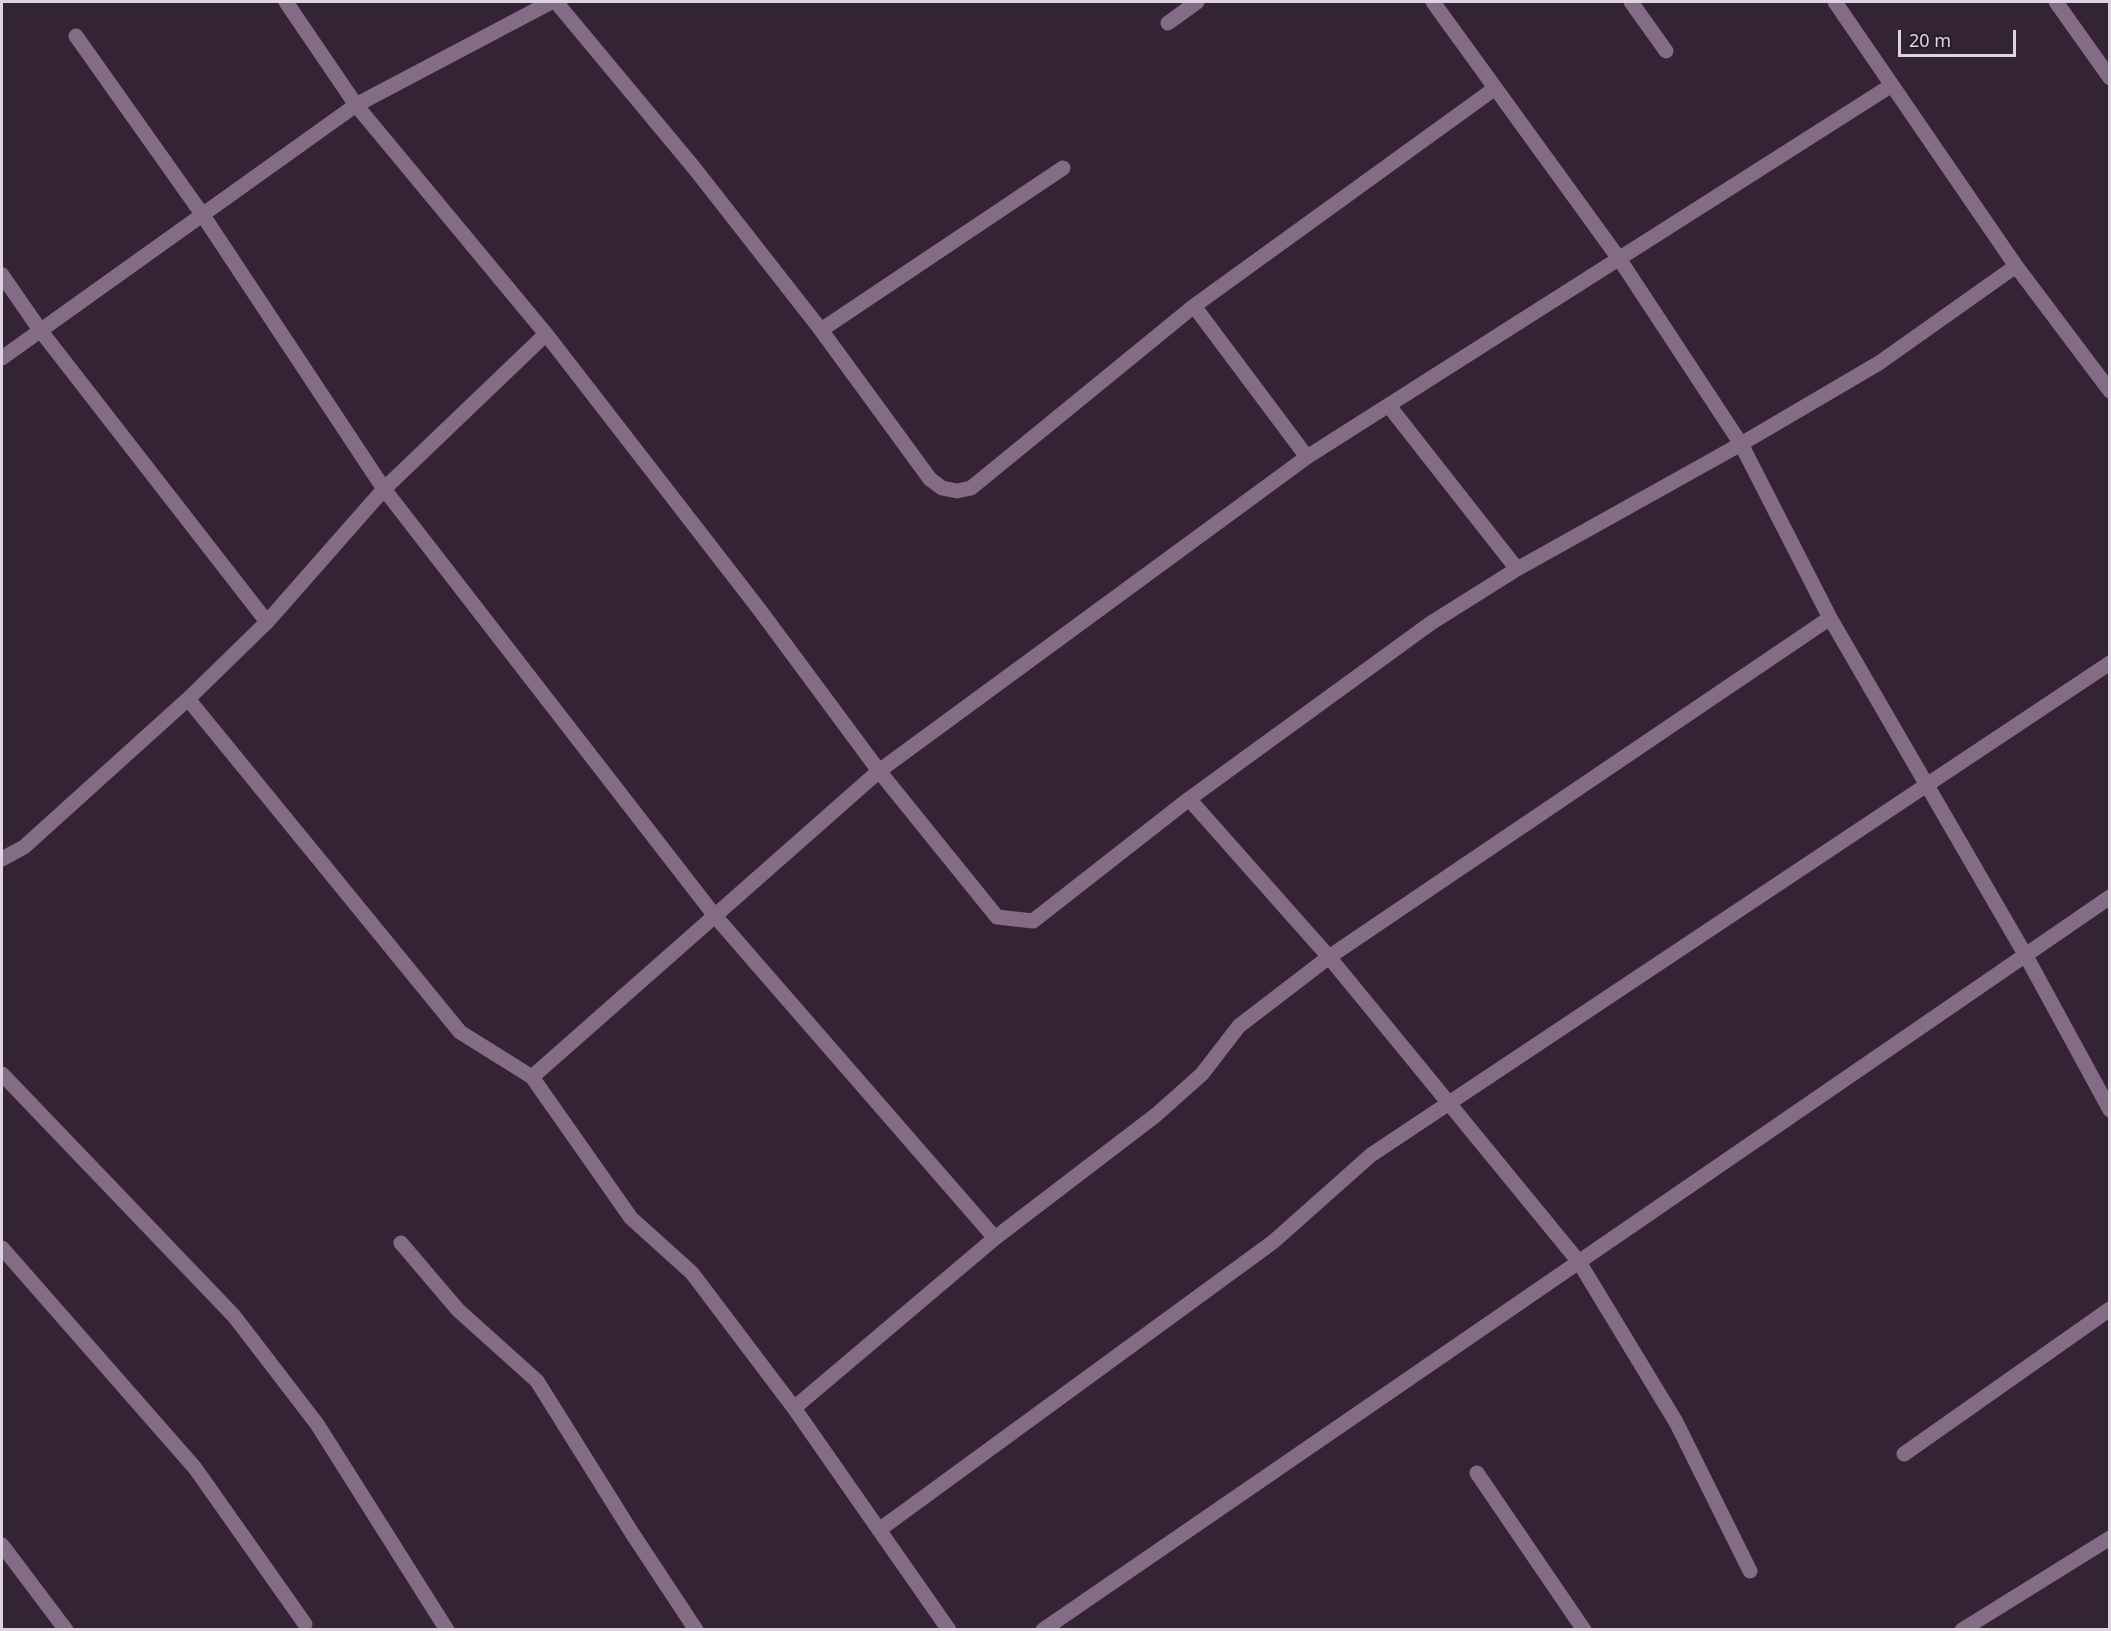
<!DOCTYPE html>
<style>
body{margin:0}
#map{position:relative;width:2111px;height:1631px;overflow:hidden;background:#332334;font-family:"Noto Sans",sans-serif}
canvas{display:block}
.frame{position:absolute;inset:0;border:3px solid #ded4df;pointer-events:none}
.scale{position:absolute;left:1898px;top:30px;width:118px;height:27px;box-sizing:border-box;border:3px solid #ded4df;border-top:0;padding-left:8px;font-size:18px;line-height:21px;white-space:nowrap;color:#ded4df;-webkit-text-stroke:4px #29192a;paint-order:stroke}
</style>
<div id="map">
<canvas width="2111" height="1631"></canvas>
<div class="frame"></div>
<div class="scale">20 m</div>
</div>
<script>
const g = document.querySelector('canvas').getContext('2d');
g.lineJoin = 'round';
const shape = rows => new Path2D(rows.map(r => 'M' + r).join(''));
function stroke(path, color, width, dash) { g.strokeStyle = color; g.lineWidth = width; g.lineCap = dash ? 'butt' : 'round'; g.setLineDash(dash || []); g.stroke(path); }
stroke(shape([
 [286,2,356,105,546,334,759,609,879,771,997,917,1033,921,1189,799,1431,623,1517,569,1741,444,1879,363,2016,266],
 [556,2,695,169,821,330,930,479,942,488,957,491,971,488,1194,306,1494,89],
 [1433,2,1620,260,1741,444,1830,618,2026,956,2110,1110],
 [1631,2,1666,51],
 [1835,2,2016,266,2110,391],
 [2056,2,2110,78],
 [1168,23,1197,2],
 [76,36,202,214,384,489,715,916,995,1238],
 [2,275,40,330,267,622],
 [1194,306,1307,457],
 [821,330,1063,168],
 [2,358,356,105,551,2],
 [1389,406,1517,569],
 [188,699,460,1032,532,1077,631,1218,692,1273,794,1408,949,1630],
 [1189,799,1329,957,1579,1262,1676,1422,1750,1571],
 [2,859,24,847,188,699,267,622,384,489,546,334],
 [2,1074,234,1316,317,1424,447,1630],
 [532,1077,879,771,1307,457,1892,85],
 [401,1243,458,1310,537,1381,632,1533,696,1630],
 [2,1248,195,1468,305,1624],
 [794,1408,995,1238,1156,1115,1202,1074,1239,1026,1329,957,1830,618],
 [1904,1454,2110,1309],
 [1477,1473,1584,1630],
 [879,1530,1273,1242,1371,1155,2110,663],
 [2,1545,66,1630],
 [1043,1630,2110,897],
 [1962,1630,2110,1538]
]), '#846c86', 15);
</script>
